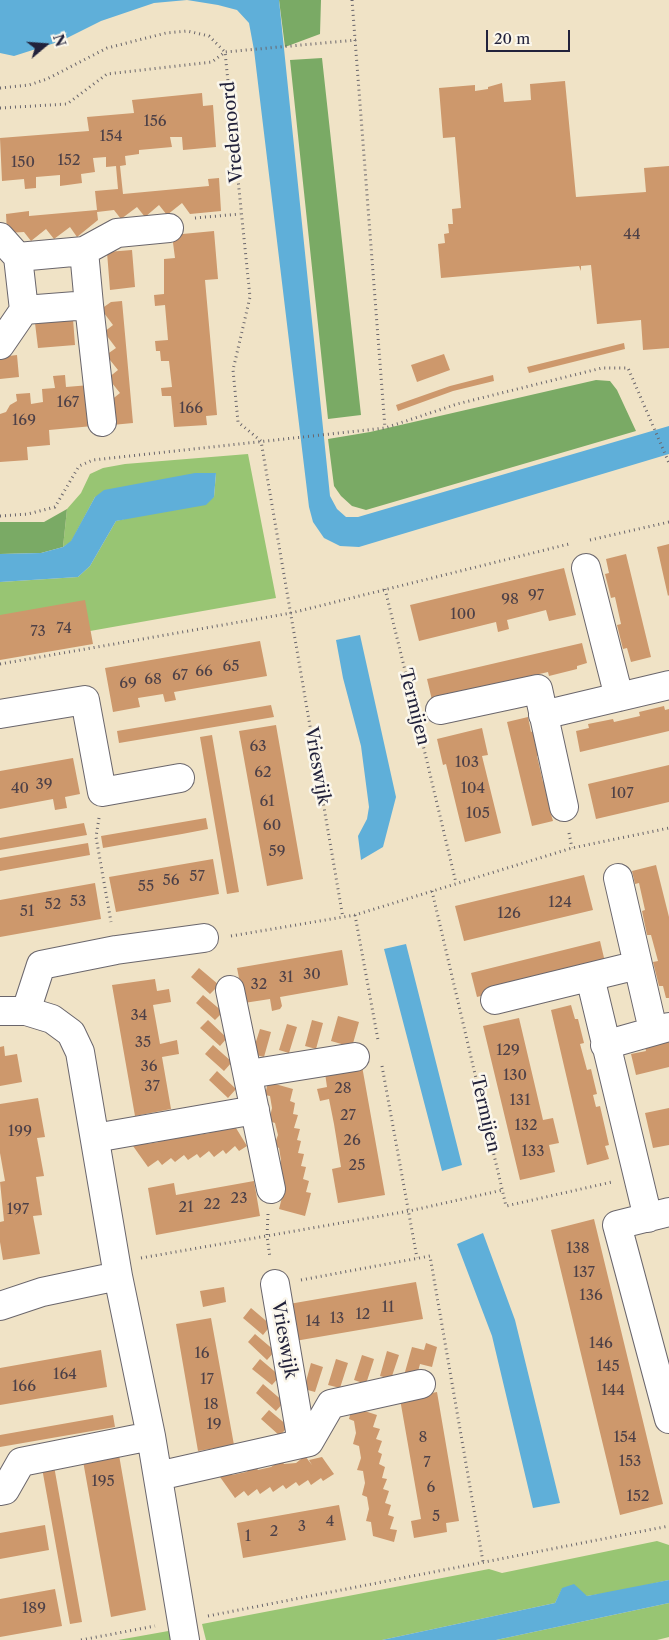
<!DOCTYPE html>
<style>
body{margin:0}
#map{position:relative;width:669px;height:1640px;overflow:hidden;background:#f0e3c6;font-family:"Libre Caslon Text",serif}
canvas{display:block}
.north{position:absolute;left:20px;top:20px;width:50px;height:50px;-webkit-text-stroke:4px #fbf7ec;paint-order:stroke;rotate:72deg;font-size:14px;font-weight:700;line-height:20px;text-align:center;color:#22223b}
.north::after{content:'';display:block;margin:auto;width:18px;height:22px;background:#22223b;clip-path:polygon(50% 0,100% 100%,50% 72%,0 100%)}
.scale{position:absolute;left:486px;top:30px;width:84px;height:22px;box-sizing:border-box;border:2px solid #22223b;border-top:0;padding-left:6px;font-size:15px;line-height:18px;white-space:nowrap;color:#22223b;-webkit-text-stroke:4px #fbf7ec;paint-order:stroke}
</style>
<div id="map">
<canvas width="669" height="1640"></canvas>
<div class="north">N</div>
<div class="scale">20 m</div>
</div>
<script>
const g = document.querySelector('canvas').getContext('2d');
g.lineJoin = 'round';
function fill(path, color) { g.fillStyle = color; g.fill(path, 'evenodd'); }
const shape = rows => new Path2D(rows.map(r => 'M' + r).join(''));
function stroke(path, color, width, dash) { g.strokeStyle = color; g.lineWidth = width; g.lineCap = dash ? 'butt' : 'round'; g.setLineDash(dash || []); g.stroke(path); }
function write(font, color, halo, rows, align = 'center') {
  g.font = font + ' "Libre Caslon Text",serif'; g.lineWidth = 5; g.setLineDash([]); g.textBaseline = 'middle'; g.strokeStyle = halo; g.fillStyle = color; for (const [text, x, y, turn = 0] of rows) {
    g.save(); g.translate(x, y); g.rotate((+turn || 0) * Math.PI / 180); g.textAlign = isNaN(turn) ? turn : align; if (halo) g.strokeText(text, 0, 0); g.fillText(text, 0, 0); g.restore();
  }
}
fill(shape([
 [248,454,276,598,0,647,0,582,78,577,90,566,116,521,214,497,216,473,95,497,71,542,63,547,67,509,81,493,90,474,103,468,125,464],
 [657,1541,669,1545,669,1580,620,1591,587,1596,562,1589,555,1603,382,1640,206,1640,202,1624,489,1569,502,1573],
 [669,1603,669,1637,657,1640,496,1640],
 [174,1630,176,1640,118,1640]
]), '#98c573');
fill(shape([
 [279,0,321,0,320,34,285,47],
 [322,58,361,415,328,419,290,60],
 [596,380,610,381,617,390,636,431,366,510,352,506,341,496,334,486,328,439,370,432],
 [67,509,63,547,41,553,0,554,0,522,44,522]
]), '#7aaa65');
fill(shape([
 [0,0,279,0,330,496,337,509,346,517,358,517,669,426,669,454,359,547,340,546,324,538,313,522,309,507,254,50,249,23,237,10,218,5,187,0,154,3,101,21,61,41,14,56,0,53],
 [195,473,216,473,214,497,206,505,116,521,90,566,78,577,0,582,0,554,41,553,63,547,71,541,95,497,104,490],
 [360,635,396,797,383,847,361,860,358,836,367,819,369,807,361,746,343,678,336,640],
 [406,944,462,1165,442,1171,384,949],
 [483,1233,515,1320,560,1503,533,1508,492,1336,457,1244],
 [669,1580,669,1603,496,1640,382,1640,555,1603,562,1588,574,1584,587,1596]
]), '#5fafd9');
fill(shape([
 [565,81,576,197,646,192,644,168,669,166,669,348,643,350,641,320,597,324,591,265,581,266,581,271,579,266,441,278,438,244,445,243,444,234,449,233,448,224,453,224,452,209,461,208,455,137,443,138,439,88,475,85,475,91,488,89,488,87,502,83,504,102,531,100,530,84],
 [202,93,203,106,213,105,216,147,183,150,182,137,170,137,172,147,139,150,139,154,125,156,126,165,120,166,123,194,209,186,208,179,219,178,221,211,190,214,182,203,167,215,159,205,145,217,137,207,121,219,114,210,97,212,98,220,77,237,70,227,54,239,46,229,31,241,24,232,7,233,6,214,29,211,29,216,97,210,95,191,118,189,116,166,106,167,106,157,93,158,95,172,81,174,82,183,60,186,60,175,36,177,36,188,25,189,24,179,2,181,0,138,89,131,87,117,134,113,132,100],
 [214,231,218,279,205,280,217,415,206,416,207,425,174,427,171,396,162,396,161,388,172,387,169,361,161,361,160,351,156,351,155,341,168,340,165,305,155,306,154,295,164,294,164,259,175,258,172,235],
 [132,250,135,287,110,290,107,252],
 [122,301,133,423,112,425,110,401,120,393,108,378,118,370,106,355,116,348,104,332,113,325,101,309,111,302],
 [73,319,75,345,38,348,35,323],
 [624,343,625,349,529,373,527,367],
 [444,354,450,370,417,382,411,365],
 [17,355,19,377,0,379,0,357],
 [65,375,66,387,90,385,93,426,49,430,50,445,27,447,28,460,0,462,0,414,6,412,10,405,17,401,16,394,30,393,31,404,43,402,42,389,55,388,53,376],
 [493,375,494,381,453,391,398,411,396,405,450,386],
 [669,544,669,595,668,596,657,547],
 [626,554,651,657,631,662,627,648,623,649,617,625,621,624,615,597,611,598,605,574,609,573,606,559],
 [564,568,576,615,549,621,546,610,507,620,509,629,498,632,496,622,419,641,410,605],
 [85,600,93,644,0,660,0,615],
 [260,641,267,676,174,692,176,700,165,702,163,694,138,698,140,707,113,712,105,668],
 [582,643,587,663,577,666,577,669,549,676,548,672,522,678,523,682,432,700,427,679],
 [271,705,274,717,119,743,117,731],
 [664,706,665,710,669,709,669,731,580,752,576,731,589,728,588,724,613,719,614,722,640,716,639,712],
 [528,717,531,732,535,730,541,755,537,756,543,782,548,782,553,806,549,807,553,821,532,826,507,722],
 [276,725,303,879,267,886,239,731],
 [482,728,488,755,482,756,501,833,465,842,446,764,443,765,437,739],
 [212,735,239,892,227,894,200,737],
 [73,758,80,794,65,797,67,808,55,810,53,799,0,809,0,771],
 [669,765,669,802,596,819,588,784],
 [206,818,208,829,182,834,103,848,101,836],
 [84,823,87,835,0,850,0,838],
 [88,843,90,855,0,871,0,858],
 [213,859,219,894,116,912,109,877],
 [656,865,669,917,669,998,666,998,663,986,659,986,653,962,658,961,651,935,647,935,642,911,645,910,639,883,635,884,632,871],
 [584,875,593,910,464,941,455,906],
 [95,883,101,919,0,937,0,900],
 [600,941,605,962,477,997,471,973],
 [342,950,348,985,280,997,282,1006,280,1009,272,1011,270,999,244,1003,237,968],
 [199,968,219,985,210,994,191,977],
 [155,979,157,991,169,989,171,1002,153,1005,160,1044,177,1040,179,1054,162,1057,171,1109,135,1116,112,985],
 [203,995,223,1012,215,1020,196,1003],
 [571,1005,575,1019,578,1019,584,1043,580,1044,587,1070,591,1069,597,1094,593,1095,596,1107,600,1106,609,1145,605,1146,609,1159,587,1165,551,1010],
 [338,1016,359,1022,352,1047,331,1041],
 [519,1018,543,1120,553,1118,559,1143,549,1145,555,1172,520,1180,483,1026],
 [208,1020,227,1038,220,1046,200,1028],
 [312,1020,323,1023,316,1049,305,1046],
 [287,1024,297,1027,289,1053,279,1050],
 [260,1029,271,1032,264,1057,252,1054],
 [669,1042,669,1067,636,1075,631,1054,646,1051,645,1047],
 [213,1045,232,1062,224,1071,205,1054],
 [4,1046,5,1056,17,1054,22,1082,0,1086,0,1047],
 [362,1066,385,1195,338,1203,332,1169,341,1167,334,1124,329,1099,320,1101,317,1089,327,1087,325,1073],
 [217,1071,236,1089,228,1098,209,1080],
 [268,1082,293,1089,290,1101,295,1103,293,1114,298,1115,294,1128,300,1129,297,1140,301,1141,298,1153,304,1154,301,1166,306,1167,303,1179,309,1181,306,1192,311,1193,305,1216,279,1209,285,1186,282,1174,278,1172,281,1160,279,1148,274,1146,278,1135,275,1123,269,1121,272,1108,270,1096,265,1095],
 [38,1098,45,1137,37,1138,44,1176,36,1177,42,1215,33,1216,40,1254,3,1260,0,1242,0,1222,4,1221,0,1182,5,1181,0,1153,0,1104],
 [669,1108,669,1145,653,1148,645,1113],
 [220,1125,224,1130,236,1128,247,1146,239,1151,235,1146,226,1154,223,1150,214,1157,209,1151,200,1158,197,1154,188,1160,184,1155,175,1162,171,1158,162,1165,158,1160,148,1167,133,1146,142,1139,146,1144,159,1142,168,1134,172,1139,184,1137,193,1130,197,1135,210,1133],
 [254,1181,260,1216,156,1235,148,1188,174,1183,176,1195],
 [594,1219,663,1504,620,1515,551,1230],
 [416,1282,423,1319,295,1341,289,1304],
 [224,1287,226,1302,203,1307,200,1291],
 [251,1308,271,1325,263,1335,243,1318],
 [211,1318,234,1445,198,1451,176,1324],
 [255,1334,275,1351,267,1360,248,1342],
 [426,1343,437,1347,432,1367,420,1364,417,1375,405,1372,412,1347,424,1350],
 [101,1350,107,1387,0,1405,0,1368],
 [387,1351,399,1355,391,1379,380,1376],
 [362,1355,374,1359,366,1384,354,1380],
 [260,1359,280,1376,272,1385,252,1369],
 [336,1359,348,1363,340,1388,328,1385],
 [311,1363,323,1367,315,1392,304,1389],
 [263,1384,284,1402,276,1411,256,1393],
 [437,1392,459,1521,446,1523,447,1532,414,1538,411,1521,421,1519,400,1399],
 [352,1407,377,1415,373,1427,380,1429,376,1439,382,1441,378,1452,382,1454,379,1464,385,1467,382,1478,387,1479,383,1489,389,1491,385,1503,391,1505,388,1515,394,1517,390,1529,397,1530,394,1542,373,1536,371,1522,366,1521,369,1509,367,1497,362,1495,365,1483,363,1471,357,1470,361,1458,359,1446,353,1444,356,1433,354,1421,349,1419],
 [269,1410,288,1426,280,1436,261,1419],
 [113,1415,115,1427,0,1447,0,1435],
 [119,1455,146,1610,111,1617,83,1461],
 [305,1456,312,1465,309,1460,322,1457,334,1474,323,1481,321,1478,311,1485,308,1480,299,1486,296,1482,286,1489,283,1485,273,1492,270,1487,260,1494,257,1489,248,1496,244,1491,235,1498,220,1477,229,1470,232,1475,246,1472,255,1466,258,1470,271,1467,281,1460,284,1464,296,1463],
 [54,1466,82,1622,70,1624,42,1468],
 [339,1505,346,1540,243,1558,237,1523],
 [45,1525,49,1550,0,1559,0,1533],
 [55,1589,62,1626,0,1637,0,1599]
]), '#cd986c');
const street = shape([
 [0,237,18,257,24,310,0,345],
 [18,257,84,251],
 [89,305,84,251,117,233,169,228],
 [24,310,89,305,102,422],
 [586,568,619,697],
 [440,710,538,689,564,807],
 [0,714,85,700,102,792,180,778],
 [543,715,669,685],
 [618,878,653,1030],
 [590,977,648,1218],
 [230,990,271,1189],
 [495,1000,638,965],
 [0,1011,26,1011,52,1019,71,1033,80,1052,118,1276,151,1436,185,1640],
 [26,1011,41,965,116,950,204,938],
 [605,1045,669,1027],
 [249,1074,355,1057],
 [95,1138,255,1110],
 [669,1212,617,1225,669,1419],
 [275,1284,302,1443],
 [0,1306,42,1292,118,1276],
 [158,1476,309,1442,331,1404,421,1384],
 [0,1491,5,1490,21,1462,151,1436]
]);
stroke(street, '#6a666c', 30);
stroke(shape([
 [352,0,385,428],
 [0,88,29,85,47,79,107,48,166,33,187,31,209,36,225,52,250,297,233,370,238,422,261,441,343,918],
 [0,108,67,104,107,74,212,62,225,52,356,40],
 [195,218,240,214],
 [0,516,28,514,55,507,79,466,93,460,385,428,457,404,602,368,628,368,669,463],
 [590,540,669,522],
 [385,589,413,703],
 [0,664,291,613,569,544],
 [419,728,456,883],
 [99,818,96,837,111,922],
 [569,833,572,848],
 [432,891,506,1206,612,1182],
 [355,915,378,1040],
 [231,936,355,915,572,848,669,828],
 [382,1066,417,1258],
 [268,1214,267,1236,270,1258],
 [141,1258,409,1211,503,1190],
 [301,1280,430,1256,483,1562],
 [208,1616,669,1526],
 [81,1640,155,1626]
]), '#6a666c', 3, [1, 4]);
stroke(street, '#fff', 28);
write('15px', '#4d4047', null, [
 ["156",155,122],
 ["154",111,137],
 ["152",69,161],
 ["150",23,163],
 ["44",632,235],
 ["167",68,403],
 ["166",191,409],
 ["169",24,421],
 ["97",536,596],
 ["98",510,600],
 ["100",463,615],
 ["74",64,629],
 ["73",38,632],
 ["65",231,667],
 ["66",204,672],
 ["67",180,676],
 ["68",153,680],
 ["69",128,684],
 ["63",258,747],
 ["103",467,763],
 ["62",263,773],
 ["39",44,785],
 ["40",20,789],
 ["104",473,789],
 ["107",622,794],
 ["61",267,802],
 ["105",478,814],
 ["60",272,826],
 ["59",277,852],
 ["57",197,877],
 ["56",171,881],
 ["55",146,887],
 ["53",78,902],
 ["124",560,903],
 ["52",53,905],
 ["51",27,912],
 ["126",509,914],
 ["30",312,975],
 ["31",286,978],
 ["32",259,985],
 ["34",139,1016],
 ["35",143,1043],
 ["129",508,1051],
 ["36",149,1067],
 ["130",515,1076],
 ["37",152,1087],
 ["28",343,1089],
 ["131",520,1101],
 ["27",348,1116],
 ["132",526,1126],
 ["199",20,1132],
 ["26",352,1141],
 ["133",533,1152],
 ["25",357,1166],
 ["23",239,1199],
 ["22",212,1205],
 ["21",186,1208],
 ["197",18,1210],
 ["138",578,1249],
 ["137",584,1273],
 ["136",591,1296],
 ["11",388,1308],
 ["12",363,1315],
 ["13",337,1319],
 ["14",313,1322],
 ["146",601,1344],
 ["16",202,1354],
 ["145",608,1367],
 ["164",65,1375],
 ["17",207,1380],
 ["166",24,1387],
 ["144",613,1391],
 ["18",211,1405],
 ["19",214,1425],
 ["8",423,1438],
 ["154",625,1438],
 ["153",630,1462],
 ["7",427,1463],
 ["195",103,1482],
 ["6",431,1488],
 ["152",638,1497],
 ["5",436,1517],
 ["4",330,1522],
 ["3",302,1527],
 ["2",274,1532],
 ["1",248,1537],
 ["189",34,1609]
]);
write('18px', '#22223b', '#fbf7ec', [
 ["Vredenoord",233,132,-95],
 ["Termijen",414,707,76],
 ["Vrieswijk",317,766,80],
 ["Termijen",485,1114,77],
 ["Vrieswijk",284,1340,80]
]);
</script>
